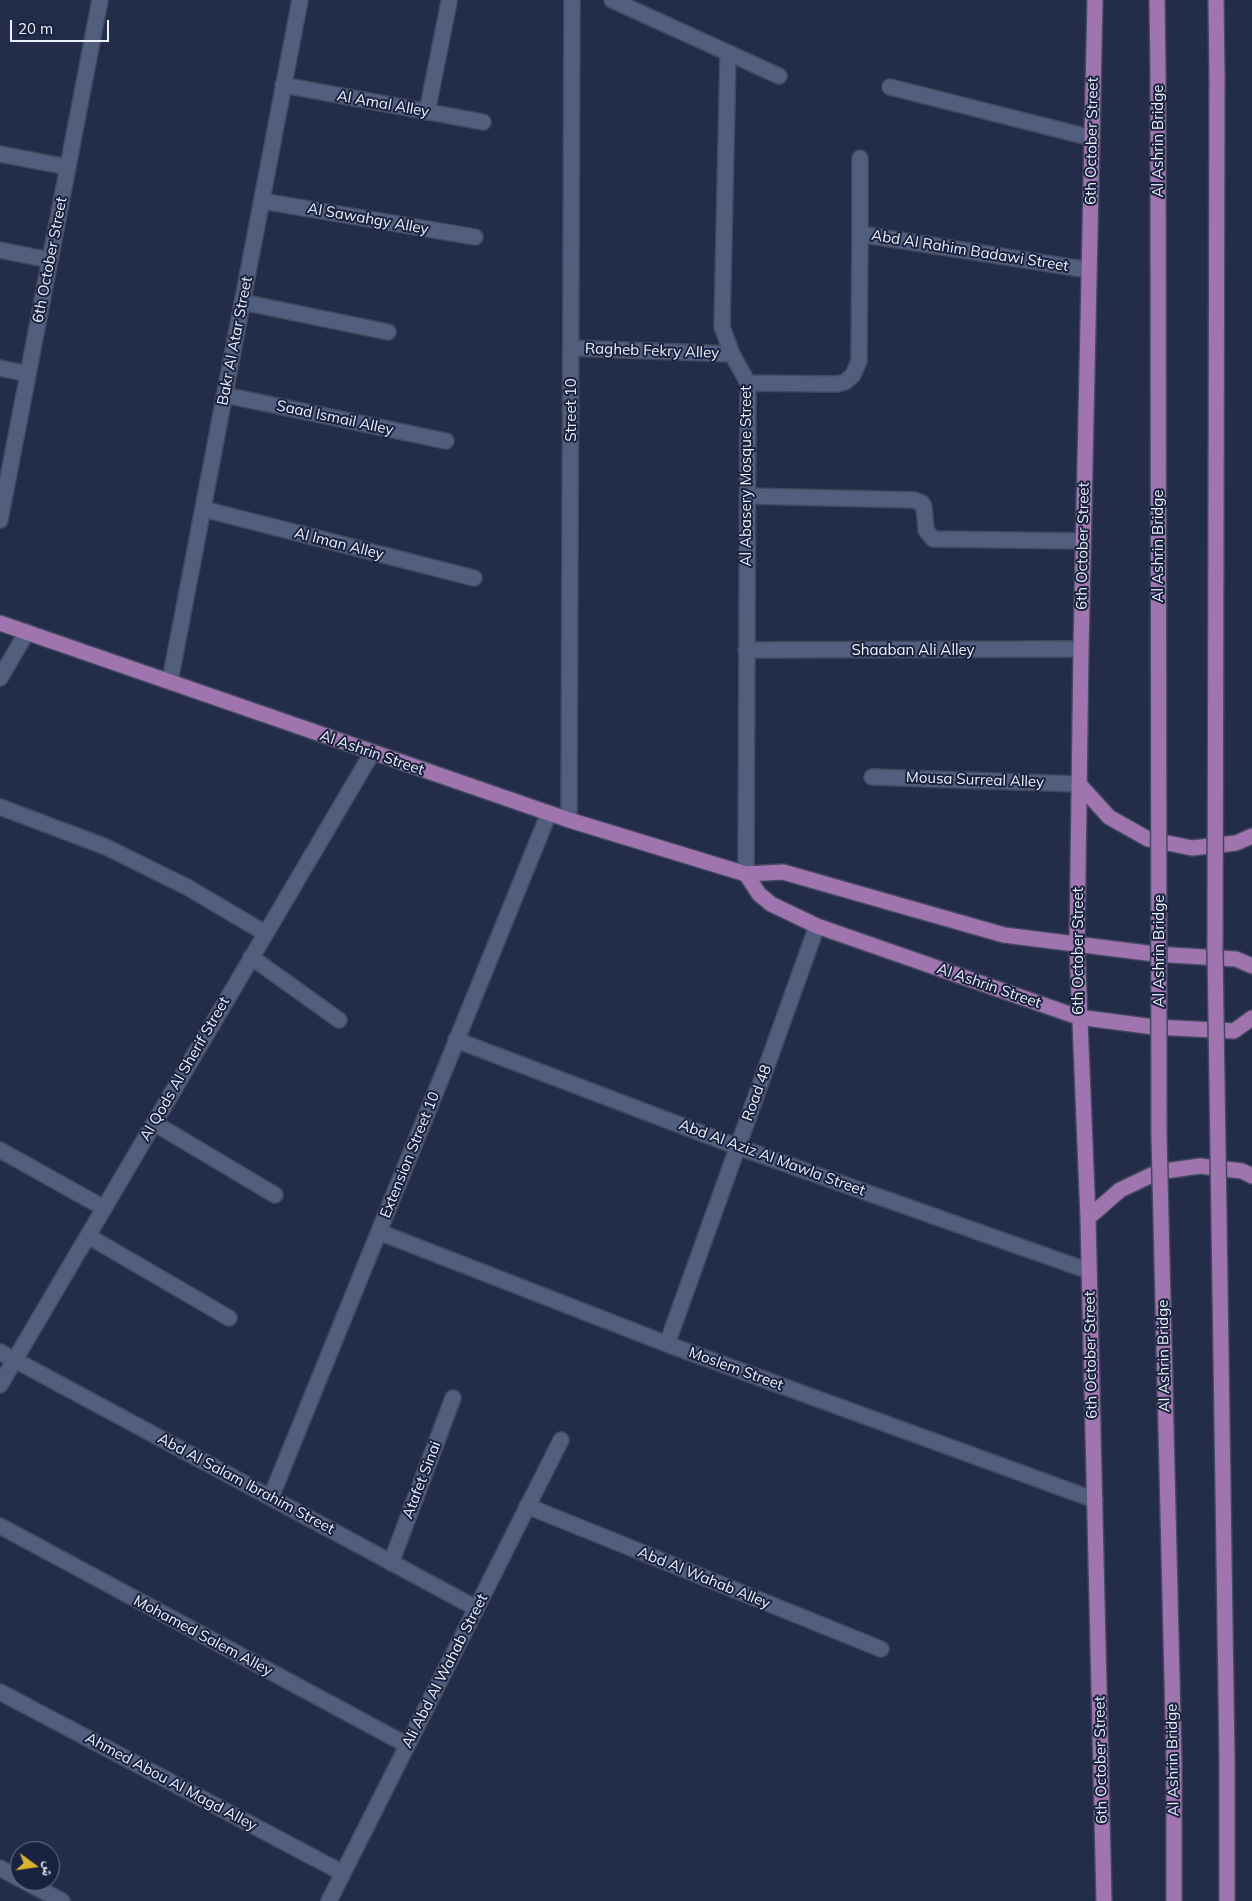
<!DOCTYPE html>
<meta charset="utf-8">
<style>
body{margin:0}
#map{position:relative;width:1252px;height:1901px;overflow:hidden;background:#232c48;font-family:Mulish,"Noto Naskh Arabic",sans-serif}
canvas{display:block}
.north{position:absolute;left:10px;top:1841px;width:50px;height:50px;box-sizing:border-box;background:#19223e;border:1px solid #6d748a;border-radius:50%;rotate:104deg;font-size:14px;font-weight:700;line-height:20px;text-align:center;color:#ecf0fb}
.north::after{content:'';display:block;margin:auto;width:18px;height:22px;background:#dcb233;clip-path:polygon(50% 0,100% 100%,50% 72%,0 100%)}
.scale{position:absolute;left:10px;top:20px;width:99px;height:22px;box-sizing:border-box;border:2px solid #ecf0fb;border-top:0;padding-left:6px;font-size:15px;line-height:18px;white-space:nowrap;color:#ecf0fb;-webkit-text-stroke:4px #19223e;paint-order:stroke}
</style>
<div id="map">
<canvas width="1252" height="1901"></canvas>
<div class="north">ش</div>
<div class="scale">20 m</div>
</div>
<script>
const g = document.querySelector('canvas').getContext('2d');
g.lineJoin = 'round';
const shape = rows => new Path2D(rows.map(r => 'M' + r).join(''));
function stroke(path, color, width, dash) { g.strokeStyle = color; g.lineWidth = width; g.lineCap = dash ? 'butt' : 'round'; g.setLineDash(dash || []); g.stroke(path); }
function write(font, color, halo, rows, align = 'center') {
  g.font = font + ' Mulish,sans-serif'; g.lineWidth = 4; g.setLineDash([]); g.textBaseline = 'middle'; g.strokeStyle = halo; g.fillStyle = color; for (const [text, x, y, turn = 0] of rows) {
    g.save(); g.translate(x, y); g.rotate((+turn || 0) * Math.PI / 180); g.textAlign = isNaN(turn) ? turn : align; if (halo) g.strokeText(text, 0, 0); g.fillText(text, 0, 0); g.restore();
  }
}
const minor = shape([
 [612,0,779,76],
 [728,53,722,327,732,354,748,383,746,874],
 [283,85,483,122],
 [890,87,1092,138],
 [427,112,449,2],
 [0,154,68,167],
 [262,201,475,237],
 [860,234,860,158],
 [0,250,50,260],
 [242,302,388,332],
 [571,348,732,354],
 [0,368,28,374],
 [748,383,836,384,845,382,853,375,859,361,860,234,1089,270],
 [225,395,446,441],
 [747,496,914,500,922,503,924,507,926,530,933,539,1083,541],
 [203,509,474,578],
 [0,520,100,0],
 [746,650,1081,649],
 [0,678,27,632],
 [170,681,300,0],
 [872,777,1079,784],
 [0,807,106,847,187,887,265,933],
 [569,820,572,0],
 [251,957,339,1020],
 [456,1040,738,1147,1089,1271],
 [154,1123,275,1195],
 [0,1150,104,1208],
 [379,1232,667,1344,1095,1500],
 [88,1236,229,1318],
 [667,1344,817,926],
 [0,1352,476,1608],
 [0,1385,372,753],
 [271,1497,549,813],
 [527,1506,881,1649],
 [0,1526,407,1745],
 [391,1563,453,1398],
 [0,1692,343,1873],
 [0,1868,20,1879],
 [24,1881,62,1901],
 [329,1901,561,1440]
]);
const major = shape([
 [1095,0,1081,649,1077,946,1088,1218,1104,1901],
 [1157,0,1158,72],
 [1216,0,1217,77],
 [0,623,569,820,746,874,783,872,1004,935,1155,954,1236,959,1252,966],
 [1079,784,1109,817,1148,839,1192,848,1236,843,1252,836],
 [746,874,759,894,771,904,817,926,1078,1017,1154,1027,1234,1031,1252,1018],
 [1088,1218,1120,1190,1158,1172,1200,1166,1242,1171,1252,1176],
 [1227,1759,1227,1901],
 [1174,1762,1174,1901]
]);
stroke(minor, '#42495f', 18);
stroke(major, '#42495f', 18);
stroke(minor, '#525e7e', 15);
stroke(major, '#a075af', 15);
const majorBridge = shape([
 [1158,72,1159,1135,1174,1762],
 [1217,77,1215,949,1227,1759]
]);
stroke(majorBridge, '#42495f', 18, []);
stroke(majorBridge, '#a075af', 15);
write('15px', '#ecf0fb', '#19223e', [
 ["Al Amal Alley",383,104,10],
 ["6th October Street",1092,141,-89],
 ["Al Ashrin Bridge",1158,141,-90],
 ["Al Sawahgy Alley",368,219,10],
 ["Abd Al Rahim Badawi Street",970,251,9],
 ["6th October Street",50,260,-79],
 ["Bakr Al Atar Street",235,341,-79],
 ["Ragheb Fekry Alley",652,351,2],
 ["Street 10",571,410,-90],
 ["Saad Ismail Alley",335,418,12],
 ["Al Abasery Mosque Street",746,476,-90],
 ["Al Iman Alley",339,544,14],
 ["6th October Street",1083,546,-89],
 ["Al Ashrin Bridge",1158,546,-90],
 ["Shaaban Ali Alley",913,650],
 ["Al Ashrin Street",372,753,19],
 ["Mousa Surreal Alley",975,780,2],
 ["6th October Street",1078,951,-90],
 ["Al Ashrin Bridge",1159,951,-90],
 ["Al Ashrin Street",989,986,19],
 ["Al Qods Al Sherif Street",185,1069,-60],
 ["Road 48",757,1093,-70],
 ["Extension Street 10",410,1155,-68],
 ["Abd Al Aziz Al Mawla Street",772,1158,20],
 ["6th October Street",1091,1355,-91],
 ["Al Ashrin Bridge",1164,1356,-91],
 ["Moslem Street",736,1369,20],
 ["Atafet Sinai",422,1480,-69],
 ["Abd Al Salam Ibrahim Street",246,1484,28],
 ["Abd Al Wahab Alley",704,1578,22],
 ["Mohamed Salem Alley",203,1636,28],
 ["Ali Abd Al Wahab Street",445,1671,-63],
 ["6th October Street",1101,1760,-91],
 ["Al Ashrin Bridge",1173,1760,-91],
 ["Ahmed Abou Al Magd Alley",171,1782,28]
]);
</script>
